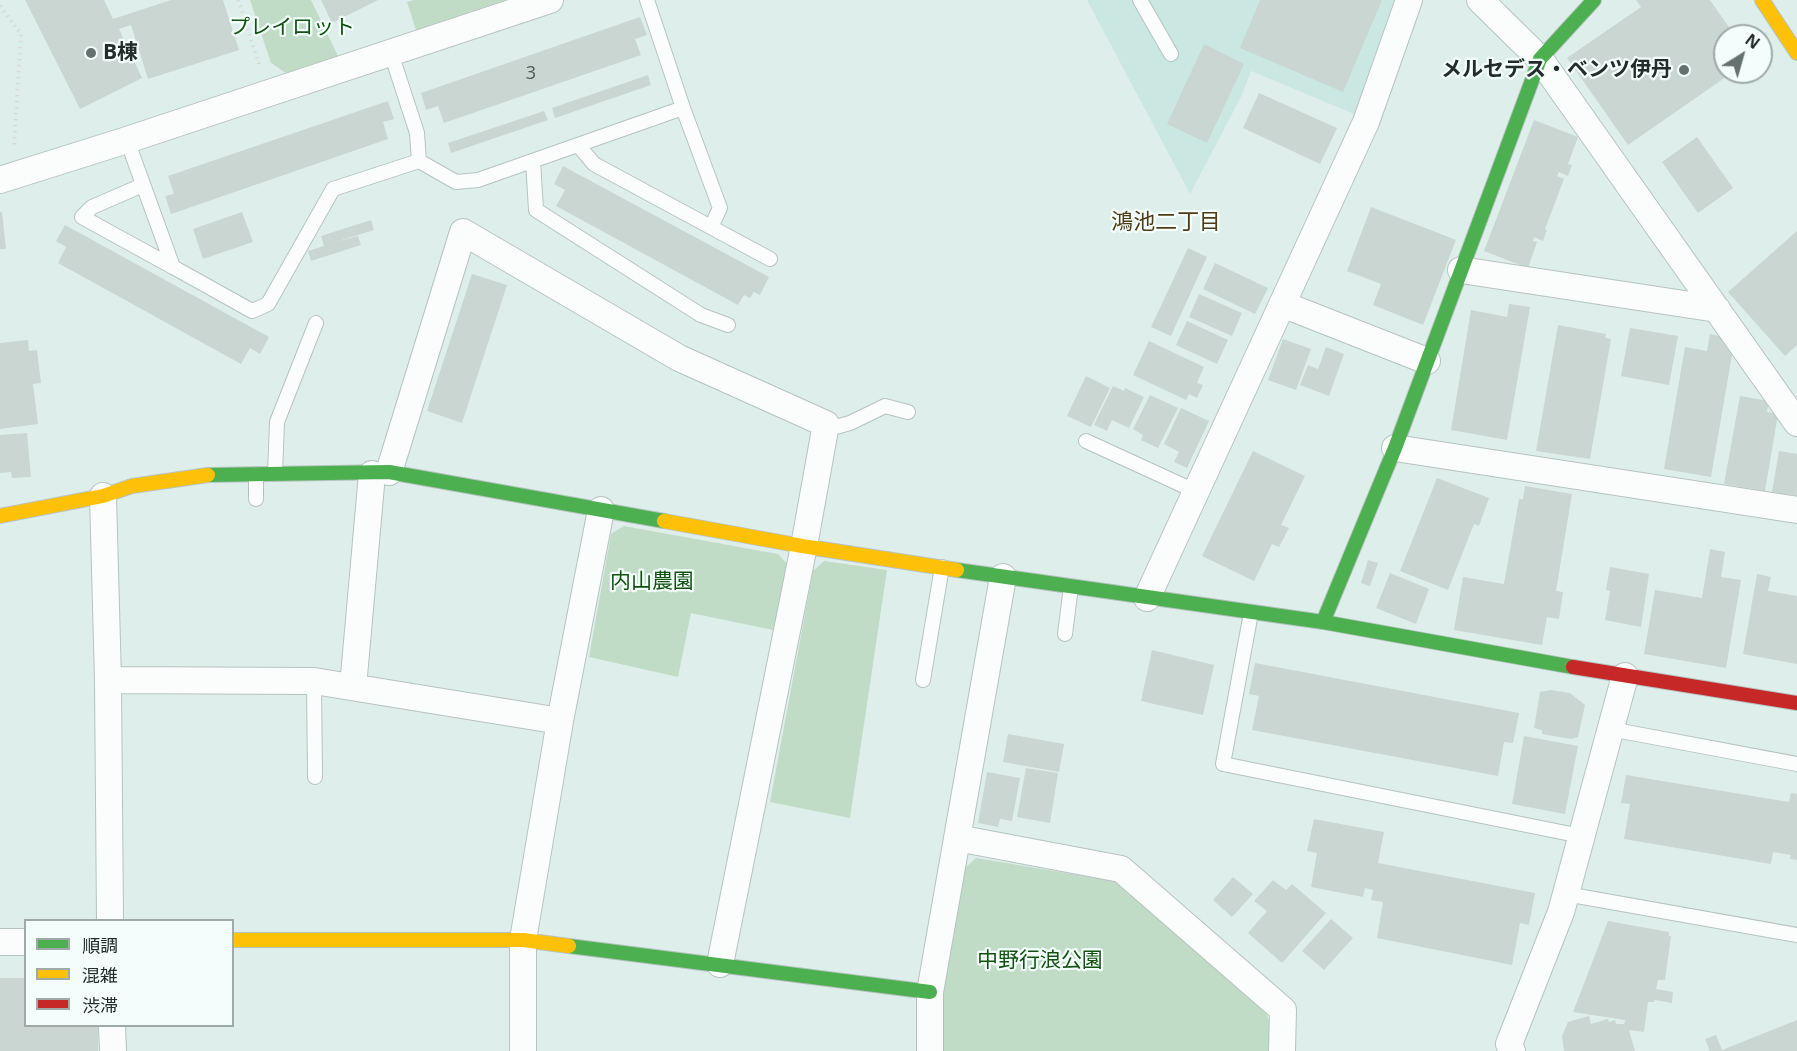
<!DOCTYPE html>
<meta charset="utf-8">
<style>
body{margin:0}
#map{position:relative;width:1797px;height:1051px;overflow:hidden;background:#deefeb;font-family:"Open Sans","Noto Sans JP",sans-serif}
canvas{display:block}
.legend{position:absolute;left:24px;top:919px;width:210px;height:108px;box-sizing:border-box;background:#f3fefc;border:2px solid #9faaa8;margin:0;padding:8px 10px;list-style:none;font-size:18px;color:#222d2b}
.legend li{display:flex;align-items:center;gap:12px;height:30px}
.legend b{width:30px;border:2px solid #9faaa8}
.north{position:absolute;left:1713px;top:24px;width:60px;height:60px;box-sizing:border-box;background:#f3fefc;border:2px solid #9faaa8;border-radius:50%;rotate:37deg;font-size:16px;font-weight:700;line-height:24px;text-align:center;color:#222d2b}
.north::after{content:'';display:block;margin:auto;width:21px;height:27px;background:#64716e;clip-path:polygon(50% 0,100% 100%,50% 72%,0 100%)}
</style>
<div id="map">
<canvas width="1797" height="1051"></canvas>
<ul class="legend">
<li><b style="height:8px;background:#4caf50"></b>順調</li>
<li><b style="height:8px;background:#ffc107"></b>混雑</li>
<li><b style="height:8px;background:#c62828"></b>渋滞</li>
</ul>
<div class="north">N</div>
</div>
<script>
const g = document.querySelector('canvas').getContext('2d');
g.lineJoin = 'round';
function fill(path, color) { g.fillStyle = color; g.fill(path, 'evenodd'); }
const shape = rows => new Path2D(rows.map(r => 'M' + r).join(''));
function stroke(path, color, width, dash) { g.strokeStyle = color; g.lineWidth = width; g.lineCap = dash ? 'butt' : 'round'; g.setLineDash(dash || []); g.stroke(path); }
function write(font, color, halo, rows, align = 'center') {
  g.font = font + ' "Open Sans","Noto Sans JP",sans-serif'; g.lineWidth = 4.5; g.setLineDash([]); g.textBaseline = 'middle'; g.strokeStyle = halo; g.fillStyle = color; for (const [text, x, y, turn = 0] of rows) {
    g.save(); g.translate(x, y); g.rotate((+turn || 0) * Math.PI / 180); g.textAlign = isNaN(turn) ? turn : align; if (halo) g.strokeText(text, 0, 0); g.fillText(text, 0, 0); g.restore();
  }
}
fill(shape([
 [1087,0,1394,0,1354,114,1251,71,1242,95,1190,194]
]), '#cbe7e1');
fill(shape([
 [250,0,311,0,338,56,286,73,271,63],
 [414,0,505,0,416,30,407,2],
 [624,526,778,554,789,566,773,630,691,613,678,677,589,657,611,534],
 [824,561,887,570,850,818,770,802,813,571],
 [976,858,1120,882,1265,1011,1271,1025,1272,1051,942,1051,940,1000,965,868]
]), '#c1dcc6');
fill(shape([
 [25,0,104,0,113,19,171,0,223,0,239,50,148,79,131,25,119,29,142,78,80,109],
 [321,0,378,0,332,23],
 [1260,0,1382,0,1343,92,1240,48],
 [1636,0,1710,0,1735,36,1725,36,1725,72,1733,72,1628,145,1567,58,1641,7],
 [640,17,647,35,635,39,641,55,444,123,438,106,426,110,421,93],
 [1204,44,1244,64,1207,143,1167,124],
 [648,75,651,85,555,118,552,108],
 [1259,93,1337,128,1320,164,1243,128],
 [388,101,394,119,383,122,388,139,171,214,165,196,174,194,168,176],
 [544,111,548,120,451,153,448,143],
 [1534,120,1578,137,1568,164,1572,165,1568,176,1559,172,1557,176,1564,179,1545,229,1547,230,1543,241,1534,237,1533,241,1537,242,1528,268,1484,251],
 [1697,137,1733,188,1698,213,1662,162],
 [563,166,769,277,760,295,754,292,750,298,744,295,738,305,556,206,565,190,554,184],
 [1371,207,1456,240,1423,325,1373,305,1381,284,1347,271],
 [0,212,2,212,6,249,0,249],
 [242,212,253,242,203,259,193,229],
 [371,220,374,230,335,242,358,236,361,245,311,261,308,251,324,246,321,236],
 [65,225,269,337,260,354,250,348,241,364,58,263,66,247,56,241],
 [1797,231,1797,345,1785,356,1728,292],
 [1188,248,1207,257,1171,336,1151,327],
 [1215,263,1268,288,1255,314,1203,289],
 [472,274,507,285,462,423,427,411],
 [1199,294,1242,313,1232,336,1189,317],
 [1509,304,1530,307,1507,440,1451,430,1471,310,1507,317],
 [1187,321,1228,340,1217,364,1176,345],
 [1558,325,1606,334,1605,338,1611,339,1590,459,1536,451],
 [1630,328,1678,336,1669,385,1621,376],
 [1710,334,1723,337,1733,349,1711,477,1664,469,1685,347,1707,351],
 [1283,339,1311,349,1296,390,1268,380],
 [28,340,29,351,37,350,41,383,33,384,38,424,0,429,0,343],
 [1149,341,1204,367,1197,383,1203,385,1197,398,1189,394,1186,400,1133,375],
 [1326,347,1344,354,1329,396,1300,385,1308,365,1318,369],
 [1086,376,1110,388,1091,427,1067,416],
 [1113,386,1124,391,1125,388,1144,397,1129,428,1112,420,1107,431,1094,425],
 [1150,395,1178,408,1158,448,1141,440,1143,435,1133,429],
 [1740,396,1769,401,1767,412,1778,414,1765,491,1724,484],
 [1181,408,1209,421,1187,468,1174,462,1179,452,1164,444],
 [27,433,31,477,12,478,11,472,0,473,0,435],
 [1253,451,1305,476,1281,525,1289,528,1279,547,1272,544,1254,581,1202,556],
 [1779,451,1797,454,1797,496,1772,492],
 [1437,478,1489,498,1479,526,1474,524,1448,590,1400,571],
 [1525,486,1572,494,1556,591,1563,592,1559,619,1547,617,1542,645,1454,630,1463,577,1504,584,1519,499,1523,499],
 [1710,549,1725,552,1721,577,1741,580,1726,668,1644,654,1655,590,1702,598],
 [1368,560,1378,563,1370,586,1361,583],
 [1610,567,1649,574,1641,627,1605,620,1610,591,1606,590],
 [1390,573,1429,589,1416,624,1376,608],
 [1757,574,1771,577,1768,591,1797,596,1797,664,1743,654],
 [1152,650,1214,665,1203,715,1141,701],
 [1255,663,1519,713,1513,743,1504,742,1498,776,1252,730,1259,696,1249,694],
 [1551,690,1570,693,1585,705,1578,737,1571,739,1542,734,1542,730,1534,728,1540,692],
 [1008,734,1064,744,1059,772,1003,762],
 [1524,736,1578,746,1565,814,1512,804],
 [1026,768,1058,773,1050,823,1017,817],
 [987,772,1020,778,1012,821,1000,819,998,827,978,823],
 [1626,775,1789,802,1791,793,1797,794,1797,860,1790,859,1791,855,1773,852,1771,864,1624,839,1630,804,1621,803],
 [1314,819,1384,832,1378,863,1535,893,1529,925,1520,923,1512,965,1377,938,1383,902,1371,900,1373,890,1365,888,1363,897,1311,887,1317,853,1307,851],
 [1233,877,1253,894,1232,917,1213,900],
 [1273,880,1286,890,1292,884,1326,913,1282,963,1248,933,1267,911,1254,901],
 [1331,919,1353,938,1324,970,1302,951],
 [1608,921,1669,932,1669,936,1671,936,1665,980,1658,980,1656,989,1673,992,1672,1003,1655,1000,1654,1002,1648,1002,1644,1032,1629,1030,1635,1051,1564,1051,1562,1036,1568,1022,1589,1016,1591,1024,1608,1019,1609,1022,1615,1020,1616,1024,1624,1024,1625,1020,1573,1012],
 [0,978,26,978,26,1026,98,1026,98,1051,0,1051],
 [1797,1020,1797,1051,1710,1051,1705,1039,1716,1035,1722,1050]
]), '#c9d6d1');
const lane = shape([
 [1140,0,1171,54],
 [391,53,417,133,419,161],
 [683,108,720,208,711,227],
 [127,140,173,267,252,311,268,304,333,189,419,161,456,182,478,180,683,108,647,0],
 [578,145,594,164,770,259],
 [533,161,536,210,701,315,728,325],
 [143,185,92,207,82,217,173,267],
 [825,430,850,423,885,406,908,412],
 [1086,441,1195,491],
 [256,474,256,499],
 [275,474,277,422,316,323],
 [1251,613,1223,764,1581,836],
 [1065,634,1071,587],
 [923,680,942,567],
 [314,681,315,777],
 [1610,729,1797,764],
 [1566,894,1797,935]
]);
const street = shape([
 [1480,0,1540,59,1797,423],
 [0,180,127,140,550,0],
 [1461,270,1717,309],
 [1282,304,1427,361],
 [1395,448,1797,510],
 [389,472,463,232,679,358,826,424,804,546,720,964],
 [103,496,108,680,110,920],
 [1147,598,1366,122,1409,0],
 [108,680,314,681,560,721],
 [353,687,372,474],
 [957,838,1121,869,1283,1010,1282,1051],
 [0,942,26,942],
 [112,1026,113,1051],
 [523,1051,523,940,560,721,601,510],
 [930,1051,930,992,1003,577],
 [1512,1051,1509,1044,1561,912,1625,676]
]);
const fast = shape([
 [208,475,389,472,664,521],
 [957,570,1323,622,1573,667],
 [1323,622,1395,448,1540,59,1594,0],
 [569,946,930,992]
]);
const slow = shape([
 [1762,0,1797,53],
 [0,516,103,496,132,486,208,475],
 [664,521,802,546,957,570],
 [232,940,523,940,569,946]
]);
const jam = shape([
 [1573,667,1797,703]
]);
stroke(lane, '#b6c3c0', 16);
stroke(street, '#b6c3c0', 28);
stroke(fast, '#b6c3c0', 16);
stroke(slow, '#b6c3c0', 16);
stroke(jam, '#b6c3c0', 16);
stroke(shape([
 [238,0,260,67],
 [0,6,21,34,14,146]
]), '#d6dbd9', 4, [1.5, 4.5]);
stroke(lane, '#fafdfc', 14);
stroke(street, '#fafdfc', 26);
stroke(fast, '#4caf50', 14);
stroke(slow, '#ffc107', 14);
stroke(jam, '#c62828', 14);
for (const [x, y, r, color] of [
 [91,53,6,"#64716e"],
 [1684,70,6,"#64716e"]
]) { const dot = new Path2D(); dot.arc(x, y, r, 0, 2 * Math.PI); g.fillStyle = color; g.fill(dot); stroke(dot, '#f3fefc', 2); }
write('18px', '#4e5a57', null, [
 ["3",531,74]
]);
write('21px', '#12510f', '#f3fefc', [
 ["プレイロット",292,28],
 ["内山農園",652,582],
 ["中野行浪公園",1040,961]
]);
write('bold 21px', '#222d2b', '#f3fefc', [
 ["B棟",103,53],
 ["メルセデス・ベンツ伊丹",1672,70,"right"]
], 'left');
write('22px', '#4f3c16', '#f3fefc', [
 ["鴻池二丁目",1166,223]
]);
</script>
